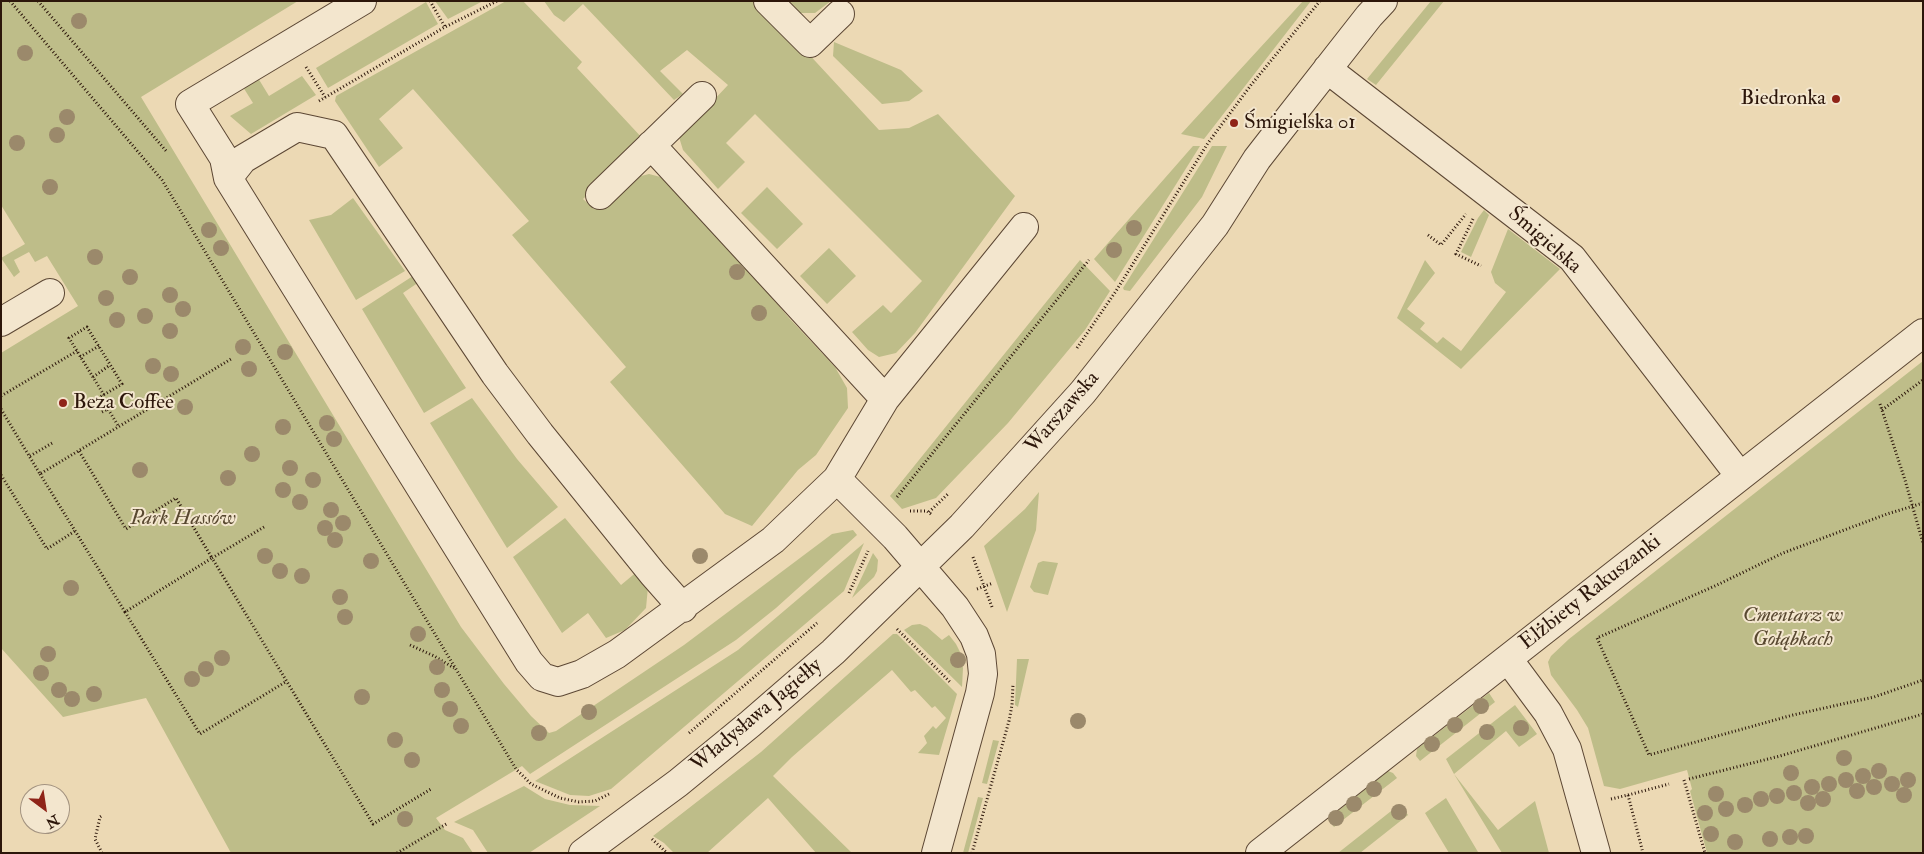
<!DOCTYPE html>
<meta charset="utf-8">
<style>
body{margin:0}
#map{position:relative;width:1924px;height:854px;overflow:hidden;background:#ecd9b4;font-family:"IM FELL Double Pica",serif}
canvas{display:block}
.frame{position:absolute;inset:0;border:2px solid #2c160a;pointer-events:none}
.north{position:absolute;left:20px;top:784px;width:50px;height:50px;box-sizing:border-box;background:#f3e6ce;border:1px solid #a39380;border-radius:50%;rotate:149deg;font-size:14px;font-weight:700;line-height:20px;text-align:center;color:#2c160a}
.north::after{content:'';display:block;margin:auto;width:18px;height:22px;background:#8f2418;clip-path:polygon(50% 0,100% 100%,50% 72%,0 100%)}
</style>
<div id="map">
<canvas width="1924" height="854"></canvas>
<div class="frame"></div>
<div class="north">N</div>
</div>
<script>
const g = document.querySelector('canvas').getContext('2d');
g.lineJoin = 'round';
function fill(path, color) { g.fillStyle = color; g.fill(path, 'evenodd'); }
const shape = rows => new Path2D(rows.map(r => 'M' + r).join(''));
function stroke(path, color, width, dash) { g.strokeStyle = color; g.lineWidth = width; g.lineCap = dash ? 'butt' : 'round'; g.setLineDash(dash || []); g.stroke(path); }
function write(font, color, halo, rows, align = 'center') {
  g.font = font + ' "IM FELL Double Pica",serif'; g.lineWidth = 4; g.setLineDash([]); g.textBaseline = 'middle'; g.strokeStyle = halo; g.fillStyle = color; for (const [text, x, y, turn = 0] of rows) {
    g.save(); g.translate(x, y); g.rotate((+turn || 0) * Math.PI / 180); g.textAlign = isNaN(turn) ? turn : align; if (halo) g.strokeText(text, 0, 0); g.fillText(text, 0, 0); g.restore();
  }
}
fill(shape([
 [1,1,298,1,141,97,461,627,504,684,531,716,549,733,556,731,684,645,832,534,853,530,857,535,776,608,736,640,530,774,522,766,436,818,445,830,463,838,473,853,231,853,146,698,63,717,1,648,1,353,78,306,47,256,35,262,29,252,14,260,20,272,14,277,1,258,25,244,1,205],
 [435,1,483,1,448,19],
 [506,1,523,1,582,62,577,68,644,140,583,199,594,209,629,179,649,174,672,180,790,319,835,367,847,388,848,408,816,455,798,470,752,526,725,514,610,382,626,367,512,235,529,221,413,89,379,119,403,148,379,167,335,101,336,96],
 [544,1,756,1,792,36,879,130,909,128,938,114,1015,196,915,333,896,353,879,357,868,350,852,332,883,305,891,313,922,281,755,114,726,143,745,162,718,189,683,150,679,137,728,85,687,50,660,71,683,94,674,100,583,4,564,22,554,15],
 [778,1,831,1,815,13,799,13],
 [1303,1,1311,1,1204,139,1181,134],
 [1431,1,1444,1,1376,85,1367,79],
 [426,2,438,24,328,88,316,68],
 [834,42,901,70,923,91,909,101,882,104,833,56],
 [302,76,316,95,251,134,230,116,253,103,243,87,258,78,269,96],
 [1193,146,1200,146,1115,282,1094,259],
 [1212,146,1227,146,1202,197,1130,291,1124,290,1123,288],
 [767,187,803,224,777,249,741,213],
 [353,198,405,271,356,300,309,220,331,215],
 [1484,210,1489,215,1471,257,1461,252,1478,218],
 [1508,229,1560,269,1461,369,1397,318,1425,260,1435,273,1407,309,1425,323,1420,329,1437,343,1443,337,1461,351,1506,292,1495,283,1491,272],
 [829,248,856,276,827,304,800,276],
 [1080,260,1110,291,1085,330,1008,423,936,498,902,509,890,496],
 [416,274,422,280,403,293,466,388,424,413,362,309],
 [1923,361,1923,853,1707,853,1690,791,1692,789,1687,770,1620,789,1604,786,1588,728,1577,710,1551,675,1548,662,1551,656,1569,639],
 [472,398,517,459,558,507,507,548,430,423],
 [1039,492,1036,530,1007,612,984,546,1025,509],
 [565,518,621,585,639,570,648,587,646,608,625,630,606,638,588,613,562,633,513,557],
 [864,543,844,591,611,789,589,796,570,795,535,781,738,650],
 [873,553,878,560,877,571,874,577,852,598],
 [1043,561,1058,563,1048,595,1034,592,1030,587,1038,563],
 [920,624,927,627,942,640,949,635,956,644,960,652,963,668,962,687,904,630,912,625],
 [893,634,897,634,957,694,939,755,918,753,927,743,924,736,933,726,936,729,946,718,935,706,932,708,915,690,911,692,892,670,792,757,773,776,852,853,816,853,768,798,707,853,674,853,664,843,653,836,761,752],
 [1017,659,1029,659,1018,707,1015,705],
 [1489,693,1495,702,1420,761,1416,756,1417,749],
 [1515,705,1537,734,1519,747,1506,731,1454,774,1498,830,1535,801,1549,853,1502,853,1454,774,1446,759],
 [993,740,999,741,987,784,982,783],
 [1388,771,1393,773,1397,778,1334,827,1328,819],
 [524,786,545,799,570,805,600,806,529,853,488,853,473,830,454,822],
 [978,797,983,798,968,853,963,853],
 [1446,798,1478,852,1478,853,1449,853,1425,813],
 [1400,804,1408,815,1360,853,1338,853]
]), '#bebd89');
const minor = shape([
 [362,1,190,104,224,158,228,178,529,662,542,677,558,682,582,674,617,654,773,540,837,479,885,399,1024,227],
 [768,1,810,43,840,14],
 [1327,69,1572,258,1740,476],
 [651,145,885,399],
 [228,178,243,159,297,127,334,135,495,374,540,434,653,574,683,608],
 [600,195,702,96],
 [1,322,50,293],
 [837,479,895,537,955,607,974,636,981,654,983,674,980,693,936,853],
 [1508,659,1548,713,1567,749,1596,853],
 [583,853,678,783,750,724,833,652,962,526,1083,392,1215,225,1257,159,1271,141,1369,16,1383,1],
 [1260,853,1923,333]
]);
stroke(minor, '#5c4734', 30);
stroke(shape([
 [10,1,162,180,516,769,531,784,560,798,579,802,595,801,611,793],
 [38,1,167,152],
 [430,1,445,27],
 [306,67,325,97],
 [319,101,445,27,497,1],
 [1473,219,1456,254,1481,266],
 [1428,235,1441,245,1466,214],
 [1077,348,1116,291,1208,143,1251,85,1320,1],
 [80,357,99,346],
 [93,377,110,365],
 [104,395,69,338,87,327,122,384,100,397,108,409],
 [1,396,77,351],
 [1880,404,1905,480,1923,543],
 [1,409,40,474,231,359],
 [1882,410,1923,380],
 [102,412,108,409,119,427],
 [30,456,54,442],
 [40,474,125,612,212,558,176,498,126,529,79,451],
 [1,475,47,549,75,531],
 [897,497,1089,260],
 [1923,503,1887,514,1783,553,1717,585,1597,638,1649,755,1793,715,1874,697,1923,680],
 [910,511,927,511,932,515],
 [929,512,949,493],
 [264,527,212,558,373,824,431,789],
 [973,557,992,607],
 [977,589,993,583],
 [849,593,868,551],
 [125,612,200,734,287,681],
 [897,629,951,683],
 [410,645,434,656,454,668],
 [689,733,817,623],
 [1689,779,1780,756,1923,714],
 [1684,780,1705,853],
 [1628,795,1669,784],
 [1611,799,1628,795,1643,853],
 [652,839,667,853],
 [102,853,95,839,100,817,103,815],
 [397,853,448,823],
 [972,853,1009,721,1012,705,1013,684]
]), '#2c160a', 3, [1, 2.5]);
stroke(minor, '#f3e6ce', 28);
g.fillStyle = '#9b896b';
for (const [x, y] of [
 [79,21],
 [25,53],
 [67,117],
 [57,135],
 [17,143],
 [50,187],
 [1134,228],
 [209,230],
 [221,248],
 [1114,250],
 [95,257],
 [737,272],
 [130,277],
 [170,295],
 [106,298],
 [183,309],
 [759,313],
 [145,316],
 [117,320],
 [170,331],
 [243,347],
 [285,352],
 [153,366],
 [249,369],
 [171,374],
 [185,407],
 [327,423],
 [283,427],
 [334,439],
 [252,454],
 [290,468],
 [140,470],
 [228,478],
 [313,480],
 [283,490],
 [300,502],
 [331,510],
 [343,523],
 [325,528],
 [335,540],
 [265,556],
 [700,556],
 [371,561],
 [280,571],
 [302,576],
 [71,588],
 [340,597],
 [345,617],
 [418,634],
 [48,654],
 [222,658],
 [958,660],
 [437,667],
 [206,669],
 [41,673],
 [192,679],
 [59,690],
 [442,690],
 [94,694],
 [362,697],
 [72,699],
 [1481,706],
 [450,709],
 [589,712],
 [1078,721],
 [1455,725],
 [461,726],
 [1521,728],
 [1487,732],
 [539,733],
 [395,740],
 [1432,744],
 [1844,758],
 [412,760],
 [1879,771],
 [1791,773],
 [1863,776],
 [1846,780],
 [1908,780],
 [1829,784],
 [1892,784],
 [1812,787],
 [1874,787],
 [1374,789],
 [1857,791],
 [1794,793],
 [1716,794],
 [1904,795],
 [1777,796],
 [1761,799],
 [1823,799],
 [1808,803],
 [1354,804],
 [1745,805],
 [1726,809],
 [1399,812],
 [1705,813],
 [1336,818],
 [405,819],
 [1711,834],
 [1806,836],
 [1790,837],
 [1770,839],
 [1735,842]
]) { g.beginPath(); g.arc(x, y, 8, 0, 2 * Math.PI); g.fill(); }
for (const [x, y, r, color] of [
 [1836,99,5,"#8f2418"],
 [1234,123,5,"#8f2418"],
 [63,403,5,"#8f2418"]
]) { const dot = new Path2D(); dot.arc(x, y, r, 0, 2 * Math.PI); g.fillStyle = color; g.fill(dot); stroke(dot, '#f3e6ce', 2); }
write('21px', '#2c160a', '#f3e6ce', [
 ["Biedronka",1826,99,"right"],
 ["Śmigielska 01",1244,123],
 ["Beza Coffee",73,403]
], 'left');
write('21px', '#2c160a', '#f3e6ce', [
 ["Śmigielska",1544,241,41],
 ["Warszawska",1063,413,-49],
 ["Elżbiety Rakuszanki",1591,593,-38],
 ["Władysława Jagiełły",757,716,-40]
]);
write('italic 21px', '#584830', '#f3e6ce', [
 ["Park Hassów",183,519],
 ["Cmentarz w",1793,616],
 ["Gołąbkach",1793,640]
]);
</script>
